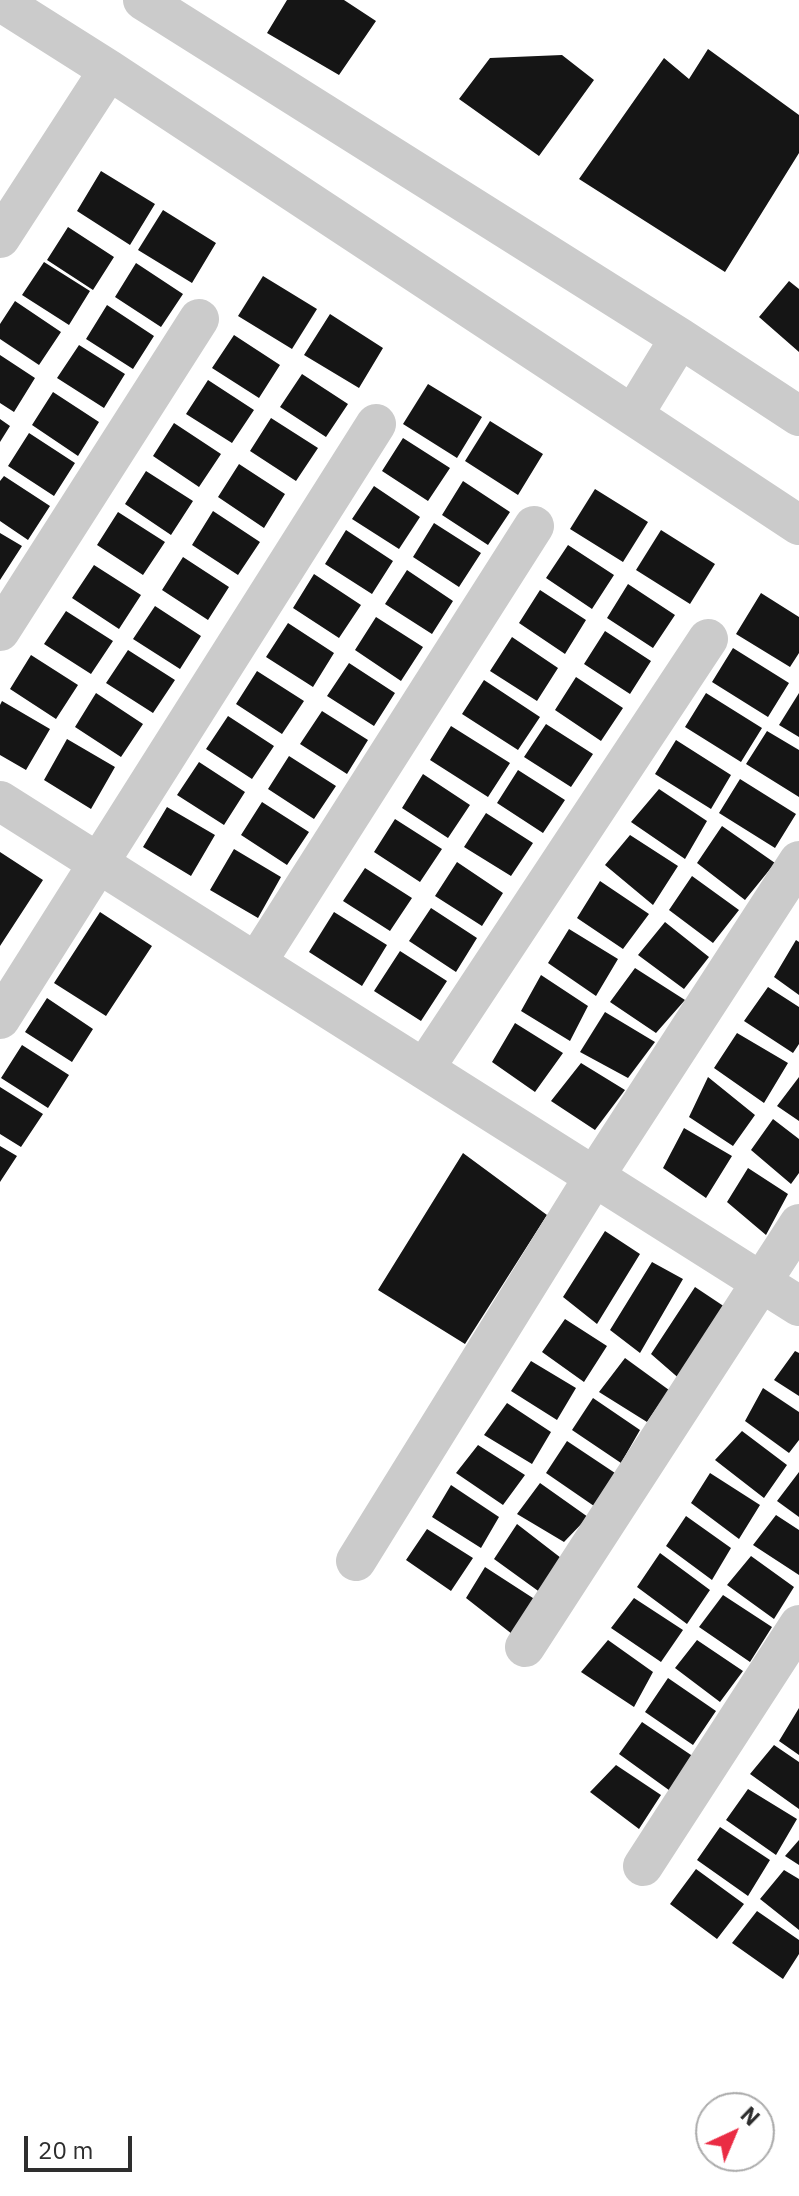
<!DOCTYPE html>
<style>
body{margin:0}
#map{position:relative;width:799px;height:2196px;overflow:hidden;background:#fff;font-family:"IBM Plex Sans",sans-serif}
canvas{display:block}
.north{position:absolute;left:695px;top:2092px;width:80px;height:80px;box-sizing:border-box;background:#fff;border:2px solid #ababab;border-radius:50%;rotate:44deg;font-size:22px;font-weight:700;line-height:32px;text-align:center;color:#2e2e2e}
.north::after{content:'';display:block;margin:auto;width:28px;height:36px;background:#ea2c44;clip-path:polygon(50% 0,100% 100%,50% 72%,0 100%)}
.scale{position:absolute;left:24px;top:2136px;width:108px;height:36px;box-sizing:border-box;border:4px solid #2e2e2e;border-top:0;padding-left:10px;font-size:24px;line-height:28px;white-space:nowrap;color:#2e2e2e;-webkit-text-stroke:6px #fff;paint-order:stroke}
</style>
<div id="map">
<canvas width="799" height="2196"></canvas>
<div class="north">N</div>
<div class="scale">20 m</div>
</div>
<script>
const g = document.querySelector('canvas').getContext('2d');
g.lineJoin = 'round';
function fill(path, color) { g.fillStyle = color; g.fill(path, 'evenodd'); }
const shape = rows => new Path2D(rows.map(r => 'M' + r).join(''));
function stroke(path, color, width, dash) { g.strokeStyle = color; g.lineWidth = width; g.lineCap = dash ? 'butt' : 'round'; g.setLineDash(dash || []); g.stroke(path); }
fill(shape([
 [287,0,344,0,376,21,339,75,267,33],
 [708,49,799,115,799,153,725,272,579,179,664,58,689,79],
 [562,55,594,80,539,156,459,99,490,58],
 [101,171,155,204,130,245,77,211],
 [163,210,216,243,192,283,138,250],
 [68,227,114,257,93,290,47,260],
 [44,262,90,291,69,325,22,295],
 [136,263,183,294,161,327,115,297],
 [263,276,317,309,292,349,238,316],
 [789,281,799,289,799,352,759,317],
 [15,301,61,332,39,365,0,339,0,324],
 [107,305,154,336,133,369,86,339],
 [330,314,383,348,359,388,304,355],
 [234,335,280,365,259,398,212,368],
 [79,345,125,374,104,408,57,378],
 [0,355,35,378,14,412,0,403],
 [302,374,348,404,326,437,280,407],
 [208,380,254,410,232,443,186,414],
 [428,384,482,417,457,458,403,424],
 [53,392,99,422,78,456,32,425],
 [271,418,318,448,296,481,250,451],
 [0,419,10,426,0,442],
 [490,421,543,454,518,495,465,461],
 [174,423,221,454,199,487,153,456],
 [29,433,75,463,54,496,8,466],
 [403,438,450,468,428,501,382,471],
 [239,464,285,494,264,528,218,497],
 [146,471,193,501,171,535,125,504],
 [4,476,50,506,28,540,0,521,0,481],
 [463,481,510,512,488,545,442,515],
 [374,486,420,517,399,549,352,519],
 [595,489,648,522,623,562,570,529],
 [213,511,260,542,238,575,192,545],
 [118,512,165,542,143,575,97,545],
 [434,523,481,553,459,587,413,557],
 [346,530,393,561,372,594,325,564],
 [661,530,715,564,690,604,636,570],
 [0,533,22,546,0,580],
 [568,545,614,575,592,609,546,578],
 [183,557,229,587,208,620,162,590],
 [94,565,141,595,119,629,72,598],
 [407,570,453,601,432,634,385,604],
 [314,574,361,605,339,638,293,608],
 [628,584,675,615,653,648,607,618],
 [540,590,586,620,565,654,519,623],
 [761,593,799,617,799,653,790,667,736,634],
 [155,606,201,636,180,669,133,639],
 [66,611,113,641,91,674,44,644],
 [376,617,423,647,401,681,355,650],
 [288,623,334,653,313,687,266,657],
 [605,631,651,661,630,694,584,664],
 [512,637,558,668,537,701,490,671],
 [733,648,789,683,768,717,712,682],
 [128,650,175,680,153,713,106,683],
 [31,655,78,685,56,719,10,689],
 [349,663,395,693,374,726,327,696],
 [257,671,304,701,282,734,236,704],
 [576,677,623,708,601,741,555,710],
 [484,680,540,717,518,750,462,714],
 [96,693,143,724,121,757,75,727],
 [706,693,762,728,741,762,685,727],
 [799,693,799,737,779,725],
 [2,701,50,729,26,770,0,755,0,705],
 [322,711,368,740,347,774,300,744],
 [228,716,274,746,252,779,206,749],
 [546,724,593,754,571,787,524,757],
 [451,726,510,763,488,797,430,760],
 [767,731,799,750,799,797,746,764],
 [67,739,115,767,91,809,44,780],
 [676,740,731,775,711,809,655,774],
 [289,756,336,786,314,819,268,789],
 [199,762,245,792,224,825,177,795],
 [518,770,565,800,543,833,497,803],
 [423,774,470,805,448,838,402,808],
 [740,779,796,814,775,848,719,813],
 [659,789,707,821,685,859,631,822],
 [262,802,309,832,287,865,241,835],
 [167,807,215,835,191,876,143,847],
 [486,813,533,843,511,876,464,847],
 [395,819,442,849,420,882,374,852],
 [722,826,775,863,745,900,697,863],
 [630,835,678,866,653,905,605,865],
 [234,849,281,877,258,918,210,890],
 [0,852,43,880,0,946],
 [457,862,503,893,482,926,435,896],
 [365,868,412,898,390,931,343,901],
 [692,876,739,910,713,943,669,910],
 [600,881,649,914,623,949,577,918],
 [431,908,477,938,456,972,409,941],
 [100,912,152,946,106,1016,54,983],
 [334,912,387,945,362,986,309,952],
 [665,922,709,957,684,989,638,955],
 [569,929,618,959,596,996,548,963],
 [796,940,799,942,799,995,774,977],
 [400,951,447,981,421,1021,374,991],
 [635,968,685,1000,656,1033,610,1002],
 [541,975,588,1006,570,1041,521,1011],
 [768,987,799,1007,799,1044,793,1053,744,1021],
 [47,998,93,1029,72,1062,25,1032],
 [605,1012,655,1042,628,1078,580,1052],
 [515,1023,563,1053,535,1092,492,1062],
 [737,1033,788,1063,764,1103,714,1068],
 [22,1045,69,1075,48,1108,1,1078],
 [581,1063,625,1090,595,1130,551,1101],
 [708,1077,755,1115,733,1146,689,1117],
 [799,1077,799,1121,777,1106],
 [0,1087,43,1114,21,1147,0,1134],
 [773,1119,799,1139,799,1173,791,1184,751,1150],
 [684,1128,732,1156,706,1198,663,1168],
 [0,1146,17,1156,0,1182],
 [463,1153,547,1215,465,1344,378,1290],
 [748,1168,788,1194,766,1235,727,1202],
 [605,1231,640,1254,597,1324,563,1297],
 [652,1262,683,1279,640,1353,610,1330],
 [695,1287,728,1309,682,1381,651,1354],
 [565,1319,607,1346,584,1382,542,1352],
 [795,1351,799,1353,799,1396,774,1380],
 [625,1358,669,1390,647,1422,599,1392],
 [531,1361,576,1388,557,1420,511,1391],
 [763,1388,799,1412,799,1440,789,1453,745,1421],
 [593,1398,640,1430,621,1463,572,1430],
 [507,1403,551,1432,532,1464,484,1435],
 [742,1431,787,1465,764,1498,715,1460],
 [567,1441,615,1473,594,1506,546,1473],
 [478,1445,525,1475,503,1505,456,1473],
 [799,1472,799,1517,777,1501],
 [710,1473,760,1505,739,1539,691,1503],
 [540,1483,588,1517,564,1542,517,1514],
 [451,1485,499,1517,481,1548,432,1517],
 [776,1515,799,1530,799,1575,753,1545],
 [686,1516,731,1548,712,1580,666,1546],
 [517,1524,561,1558,541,1593,494,1559],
 [427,1529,473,1558,451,1591,406,1560],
 [660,1553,710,1590,687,1624,637,1587],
 [751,1556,794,1587,774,1619,727,1585],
 [485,1567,536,1600,512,1634,466,1598],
 [723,1595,772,1627,750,1662,699,1627],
 [634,1598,683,1630,661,1662,611,1628],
 [608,1640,653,1672,634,1707,581,1672],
 [697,1640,743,1671,720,1702,675,1668],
 [668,1678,716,1711,693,1745,645,1712],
 [799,1708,799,1755,779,1741],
 [642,1722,694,1757,673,1793,619,1754],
 [774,1745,799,1762,799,1809,750,1774],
 [616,1765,661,1795,639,1829,590,1792],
 [748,1789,797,1819,776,1855,726,1820],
 [720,1827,770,1860,748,1896,697,1860],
 [799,1840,799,1865,785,1856],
 [696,1869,744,1904,717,1939,670,1904],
 [784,1870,799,1879,799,1930,760,1899],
 [757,1911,799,1940,799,1954,783,1979,732,1943]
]), '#151515');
stroke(shape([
 [143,0,680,338,799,416],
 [0,1,109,70,799,525],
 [0,238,109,70],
 [633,415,680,338],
 [0,631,199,319],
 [0,801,799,1306],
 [256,963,534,526],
 [0,1019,376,424],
 [424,1069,708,639],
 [356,1561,594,1177,799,861],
 [525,1647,799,1224],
 [643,1866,799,1625]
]), '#cbcbcb', 40);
</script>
